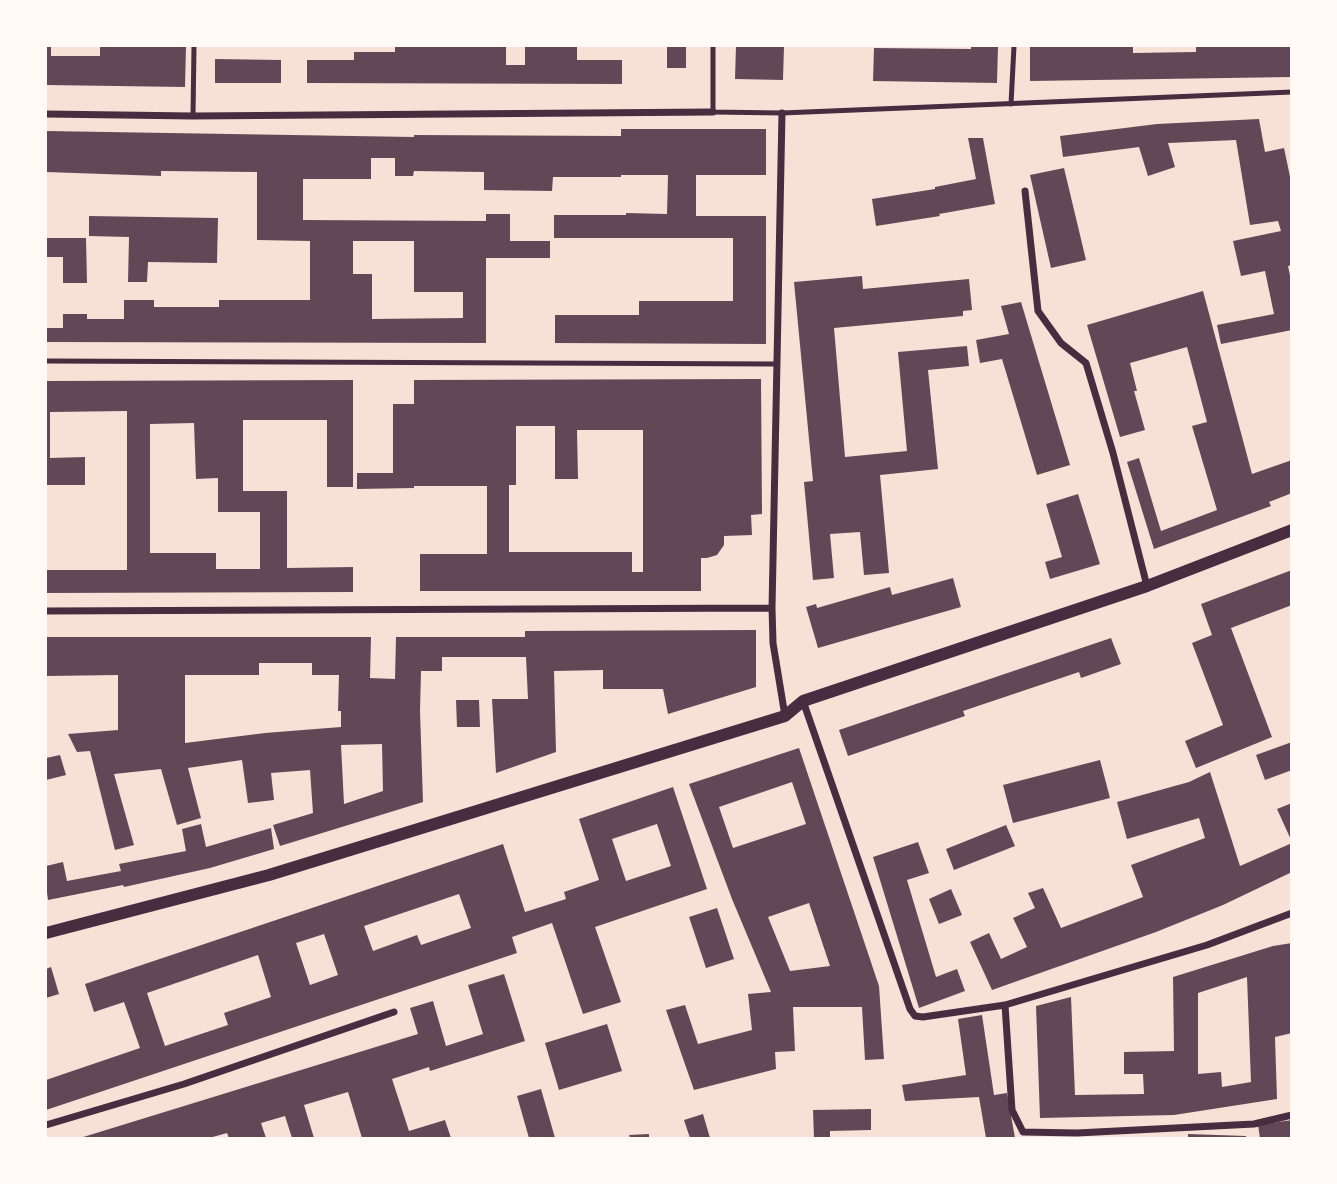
<!DOCTYPE html>
<style>
body{margin:0}
#map{position:relative;width:1337px;height:1184px;overflow:hidden;background:#f7e1d7;font-family:Figtree,sans-serif}
canvas{display:block}
.frame{position:absolute;inset:0;border:47px solid #fffaf5;pointer-events:none}
</style>
<div id="map">
<canvas width="1337" height="1184"></canvas>
<div class="frame"></div>
</div>
<script>
const g = document.querySelector('canvas').getContext('2d');
g.lineJoin = 'round';
function fill(path, color) { g.fillStyle = color; g.fill(path, 'evenodd'); }
const shape = rows => new Path2D(rows.map(r => 'M' + r).join(''));
function stroke(path, color, width, dash) { g.strokeStyle = color; g.lineWidth = width; g.lineCap = dash ? 'butt' : 'round'; g.setLineDash(dash || []); g.stroke(path); }
fill(shape([
 [46,46,51,46,51,56,100,56,100,46,186,46,185,87,46,85],
 [395,46,506,46,506,65,525,65,525,46,577,46,577,60,622,60,622,84,307,83,307,60,354,60,354,52,395,52],
 [667,46,686,46,686,68,667,68],
 [736,46,784,46,783,80,735,79],
 [971,46,998,46,997,83,873,81,874,48,971,49],
 [1030,46,1133,46,1133,53,1196,52,1196,46,1292,46,1292,77,1030,81],
 [215,59,281,60,281,83,215,83],
 [1259,119,1265,152,1284,148,1292,186,1292,265,1288,266,1292,285,1292,330,1221,344,1217,325,1274,314,1265,271,1241,276,1233,241,1281,231,1278,221,1250,225,1236,140,1168,143,1175,167,1148,176,1139,147,1063,157,1060,136,1157,124],
 [621,129,766,129,766,175,696,175,696,216,766,216,766,344,555,343,555,315,639,315,639,301,733,301,733,238,554,238,554,215,626,215,626,213,667,214,668,175,621,175,621,177,553,177,552,191,484,190,484,172,414,171,413,176,395,176,395,158,371,158,371,179,303,179,303,220,486,221,486,214,510,214,510,241,550,241,550,258,486,258,486,343,46,342,46,328,63,328,63,314,87,314,87,319,124,319,124,300,154,300,154,307,219,307,219,300,310,300,310,241,257,240,257,172,161,171,161,176,46,172,46,131,414,137,414,135,621,136],
 [353,241,414,241,414,292,463,292,463,318,372,319,372,274,353,274],
 [968,138,983,138,995,204,939,214,940,216,876,226,872,199,935,189,935,187,976,179],
 [1064,168,1086,260,1051,268,1030,175],
 [89,216,218,218,217,263,148,262,147,282,128,282,129,237,89,236],
 [46,238,86,238,87,283,63,283,63,257,46,257],
 [862,276,863,289,969,279,972,310,963,311,963,316,834,328,845,457,907,451,898,352,967,346,969,366,928,370,938,469,880,475,889,573,864,575,860,532,830,534,834,578,813,580,804,482,813,481,794,282],
 [1203,291,1252,474,1292,460,1292,493,1269,502,1271,506,1154,549,1127,462,1139,458,1161,531,1217,510,1192,426,1207,422,1187,347,1130,363,1137,391,1134,391,1145,430,1120,437,1087,325],
 [1021,302,1070,465,1037,475,1002,359,980,363,976,340,1009,334,1001,306],
 [761,379,762,514,751,515,752,535,724,536,724,545,717,555,707,558,701,558,701,591,420,591,420,554,487,554,487,486,414,486,414,488,357,489,357,473,393,473,393,404,414,404,414,380],
 [516,426,555,426,555,479,578,479,577,430,643,430,643,572,632,572,632,552,509,552,509,485,516,485],
 [353,380,353,487,327,487,327,420,243,420,243,491,287,491,287,568,353,567,353,592,46,593,46,570,127,570,127,411,50,412,50,458,85,457,85,485,46,485,46,381],
 [194,423,196,479,218,478,218,512,260,512,260,569,216,569,216,553,150,553,150,424],
 [1078,494,1100,564,1050,579,1045,562,1062,557,1046,504],
 [1292,570,1292,605,1231,628,1272,737,1196,768,1185,741,1223,725,1192,643,1212,635,1201,604],
 [953,578,961,607,818,648,806,607,816,604,817,608,890,587,892,595],
 [756,630,756,687,668,714,663,689,603,689,603,670,554,671,556,752,496,773,492,699,528,699,526,657,442,657,442,671,421,671,420,711,423,802,280,846,273,825,313,813,310,770,271,773,274,800,248,803,242,760,188,768,201,818,177,825,161,769,114,774,134,845,115,850,90,751,77,752,68,734,118,730,118,675,46,676,46,637,371,637,370,678,395,679,396,637,525,637,525,631],
 [259,663,312,663,312,675,339,675,338,711,341,711,341,727,265,733,185,743,185,675,259,675],
 [382,744,383,791,344,804,341,745],
 [1111,638,1121,664,1081,678,1079,672,963,711,965,716,848,756,839,730],
 [456,700,479,700,480,727,457,727],
 [1292,742,1292,770,1265,780,1256,755],
 [799,748,879,986,884,1059,865,1060,862,1007,793,1007,795,1051,775,1052,776,1069,694,1090,666,1010,685,1005,698,1044,752,1030,748,994,771,992,732,899,689,784],
 [792,782,806,824,733,848,719,807],
 [809,903,830,966,790,971,768,917],
 [60,755,66,775,46,780,46,758],
 [1100,760,1110,798,1013,823,1003,785],
 [1210,772,1240,866,1292,843,1292,872,1223,905,1156,932,992,990,970,942,989,933,1001,959,1027,947,1013,918,1035,908,1028,893,1043,888,1061,928,1143,897,1131,865,1205,838,1199,818,1127,839,1117,802,1189,782],
 [673,787,707,889,595,927,621,1002,583,1014,552,923,512,937,517,953,46,1110,46,1080,140,1048,124,1002,94,1012,85,984,503,844,525,912,566,899,564,892,599,880,579,819],
 [657,824,671,866,626,881,612,839],
 [459,894,471,928,421,945,417,935,373,951,364,926],
 [324,934,338,975,310,985,296,943],
 [258,955,271,997,224,1013,228,1025,165,1046,147,993],
 [1292,803,1292,842,1277,809],
 [201,824,206,847,271,828,274,849,210,868,124,887,123,885,48,900,46,885,46,866,63,862,67,881,121,871,119,864,186,851,182,829],
 [1006,825,1015,846,954,870,946,849],
 [918,842,929,873,907,880,936,977,957,969,965,991,919,1008,873,857],
 [951,889,962,915,939,924,929,899],
 [717,908,734,959,706,968,689,917],
 [1292,943,1292,1033,1275,1037,1277,1099,1174,1115,1040,1118,1036,1006,1071,997,1075,1095,1144,1094,1143,1074,1124,1074,1124,1052,1174,1051,1173,977,1273,946],
 [1247,977,1251,1082,1222,1087,1221,1072,1198,1074,1198,993],
 [51,967,59,994,46,998,46,969],
 [504,974,525,1041,430,1071,429,1067,392,1079,409,1131,445,1120,451,1138,362,1138,348,1092,304,1105,314,1138,292,1138,285,1116,261,1123,266,1138,229,1138,227,1133,209,1138,80,1138,418,1034,410,1008,433,1001,446,1046,483,1034,468,985],
 [982,1015,994,1095,1007,1093,1015,1138,986,1138,979,1097,905,1101,902,1085,966,1075,958,1019],
 [607,1024,622,1071,559,1090,545,1043],
 [541,1089,555,1138,529,1138,517,1096],
 [871,1109,871,1130,830,1131,830,1138,814,1138,813,1110],
 [703,1114,710,1138,690,1138,684,1120],
 [1292,1120,1292,1138,1260,1138,1258,1125],
 [649,1134,649,1138,630,1138,629,1135],
 [1188,1134,1246,1136,1246,1138,1188,1138]
]), '#644757');
stroke(shape([
 [713,46,713,112,782,113,1292,92],
 [1011,104,1014,46],
 [193,116,194,46],
 [46,361,776,364]
]), '#4a2c40', 5);
stroke(shape([
 [782,113,772,608,773,643,785,716],
 [46,114,193,116,713,112],
 [1025,191,1038,311,1061,343,1086,363,1113,453,1147,586],
 [46,611,772,608],
 [803,701,910,1009,915,1016,923,1017,1005,1005,1207,945,1292,913],
 [1005,1005,1012,1110,1023,1132,1077,1133,1254,1124,1292,1115],
 [46,1125,184,1084,394,1012]
]), '#4a2c40', 7);
stroke(shape([
 [46,933,269,875,785,716,803,701,1147,586,1292,530]
]), '#4a2c40', 12);
</script>
